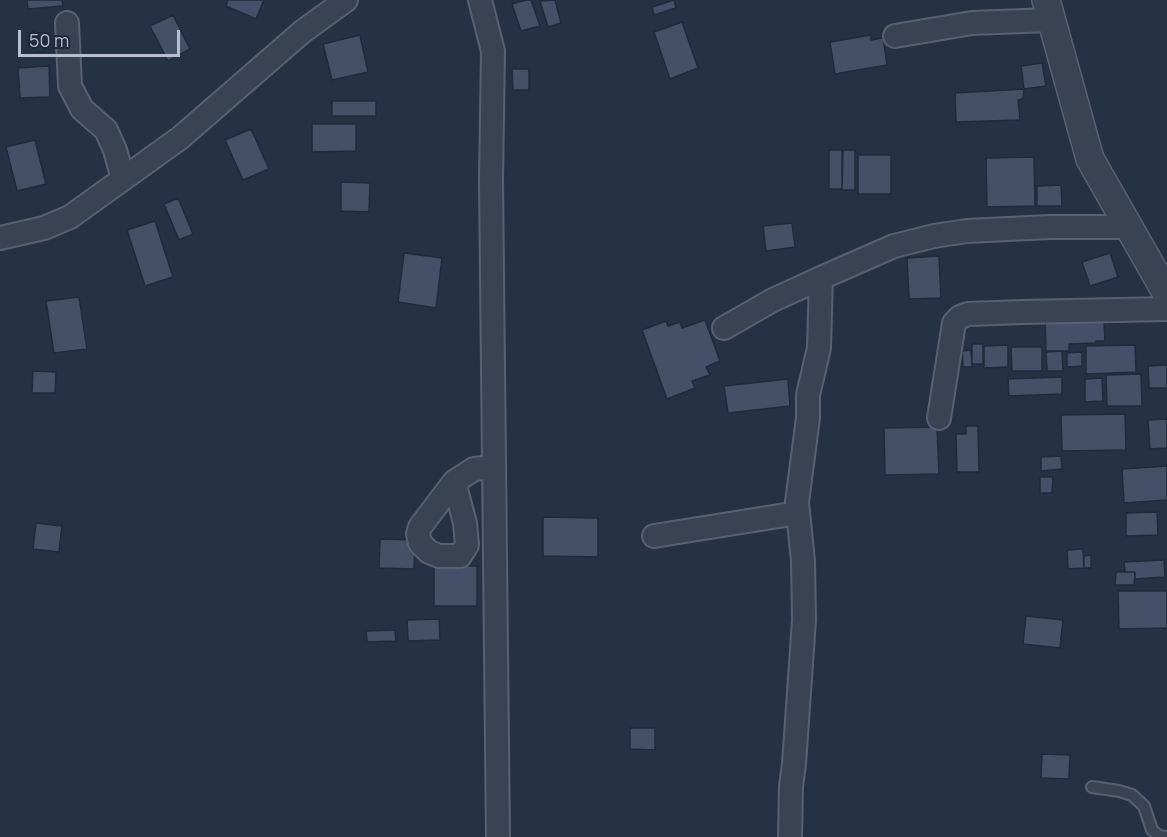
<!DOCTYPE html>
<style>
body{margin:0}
#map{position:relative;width:1167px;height:837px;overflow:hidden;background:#253145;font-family:Manrope,sans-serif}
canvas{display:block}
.scale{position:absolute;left:18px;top:30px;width:162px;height:27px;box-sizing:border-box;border:3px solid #b7bfce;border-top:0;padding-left:8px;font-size:18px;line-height:21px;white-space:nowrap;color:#b7bfce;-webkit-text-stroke:4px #1e283a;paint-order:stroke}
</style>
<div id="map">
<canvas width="1167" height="837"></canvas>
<div class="scale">50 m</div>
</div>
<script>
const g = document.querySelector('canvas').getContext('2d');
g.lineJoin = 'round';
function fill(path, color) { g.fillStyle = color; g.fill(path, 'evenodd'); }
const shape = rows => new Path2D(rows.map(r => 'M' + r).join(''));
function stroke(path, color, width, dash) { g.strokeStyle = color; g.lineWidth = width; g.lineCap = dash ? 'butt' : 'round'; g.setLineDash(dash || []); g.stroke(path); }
const building = shape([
 [27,0,62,0,63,6,28,9,27,0],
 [228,0,264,0,256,19,226,6,228,0],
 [526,0,531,0,540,26,521,31,512,4,526,0],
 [555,0,561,23,548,27,540,1,555,0],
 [674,0,676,8,654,15,652,7,674,0],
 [173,15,190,49,168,61,150,26,173,15],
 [682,22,698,68,670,79,654,32,682,22],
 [360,35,368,72,332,80,323,44,360,35],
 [871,35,871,40,883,38,887,65,835,74,830,42,871,35],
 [1042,63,1046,86,1024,89,1021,66,1042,63],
 [49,66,50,97,20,98,18,68,49,66],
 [512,69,529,69,529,90,513,90,512,69],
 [1024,89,1023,99,1018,100,1020,120,956,122,955,93,1024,89],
 [332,101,376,101,376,116,332,116,332,101],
 [312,124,356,124,356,151,312,152,312,124],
 [251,129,269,169,243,180,225,140,251,129],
 [35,140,46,184,17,191,6,147,35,140],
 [829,150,842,150,842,189,829,189,829,150],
 [843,150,855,150,855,190,842,190,843,150],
 [858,155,891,155,891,194,858,194,858,155],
 [1034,157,1035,206,987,207,986,158,1034,157],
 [341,182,370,183,369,212,341,211,341,182],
 [1061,185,1062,206,1037,206,1037,186,1061,185],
 [178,198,193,234,179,240,164,204,178,198],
 [155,221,173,277,145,286,127,230,155,221],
 [792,223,795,247,766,251,763,226,792,223],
 [404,253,442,258,436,308,398,302,404,253],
 [1110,253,1118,277,1090,286,1082,262,1110,253],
 [939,256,941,298,909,299,907,258,939,256],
 [79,297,87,349,54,353,46,301,79,297],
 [1045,313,1104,321,1105,341,1096,341,1096,343,1069,344,1069,351,1046,351,1045,313],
 [705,320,720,361,706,367,710,375,692,381,695,388,667,399,642,330,666,321,668,326,680,322,682,328,705,320],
 [972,344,983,344,983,364,972,364,972,344],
 [1008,345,1008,367,984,368,984,346,1008,345],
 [1135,345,1136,372,1086,374,1086,346,1135,345],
 [1011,347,1042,347,1042,371,1012,371,1011,347],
 [971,350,972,367,963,367,962,351,971,350],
 [1062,351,1063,371,1047,371,1046,352,1062,351],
 [1082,352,1082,366,1067,367,1067,353,1082,352],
 [1167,365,1167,388,1149,388,1148,366,1167,365],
 [33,371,56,372,55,393,32,393,33,371],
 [1141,374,1142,406,1107,406,1106,375,1141,374],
 [1062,377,1062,394,1009,396,1008,379,1062,377],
 [1102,378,1103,401,1085,402,1085,379,1102,378],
 [788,379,790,406,728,413,724,386,788,379],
 [1125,414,1126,450,1062,451,1061,415,1125,414],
 [1167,419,1167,448,1150,449,1148,420,1167,419],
 [966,426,978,426,979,472,957,472,956,434,966,434,966,426],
 [937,427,939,474,885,475,884,428,937,427],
 [1061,456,1062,469,1041,471,1041,457,1061,456],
 [1167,466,1167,500,1124,503,1122,469,1167,466],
 [1040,477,1053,477,1052,493,1040,493,1040,477],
 [1157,512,1158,535,1126,536,1126,513,1157,512],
 [543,517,598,518,598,557,543,556,543,517],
 [36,523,62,526,59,552,33,549,36,523],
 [380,539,415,540,414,569,379,568,380,539],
 [1083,549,1084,568,1068,569,1067,550,1083,549],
 [1091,555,1091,568,1084,568,1084,556,1091,555],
 [1164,560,1165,577,1135,579,1135,572,1125,572,1124,562,1164,560],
 [434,566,477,566,477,606,434,606,434,566],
 [1116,572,1135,572,1134,585,1115,585,1116,572],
 [1118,591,1167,591,1167,628,1119,629,1118,591],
 [1026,616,1063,620,1060,648,1023,644,1026,616],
 [439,619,440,640,408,641,407,620,439,619],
 [395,630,396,641,367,642,366,631,395,630],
 [630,728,655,728,655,750,630,749,630,728],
 [1042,754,1070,755,1069,779,1041,778,1042,754]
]);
fill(building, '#445067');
stroke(building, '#202a3c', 1.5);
const service = shape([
 [1092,787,1119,791,1132,795,1144,806,1152,830,1159,836,1167,837]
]);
const minor = shape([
 [480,0,493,51,491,180,498,837],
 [67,23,70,86,82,109,106,130,115,150,123,179],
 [895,36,972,23,1051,20],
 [0,238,44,228,70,217,180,138,302,32,346,0],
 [724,328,773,300,821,278],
 [939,418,954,323,960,317,968,314,1023,312,1167,309],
 [454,482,465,523,467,545,460,556,439,556,429,552,420,543,418,534,420,527,454,482,474,469,494,467],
 [654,536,798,513],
 [790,837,791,787,794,764,804,620,803,561,797,502,808,418,808,395,819,348,821,278,894,246,934,236,967,231,1050,227,1127,227]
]);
const tertiary = shape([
 [1046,0,1090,159,1167,294]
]);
stroke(service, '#586172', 14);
stroke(minor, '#586172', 26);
stroke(tertiary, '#586172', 30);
stroke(service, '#3a4354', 10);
stroke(minor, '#3a4354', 22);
stroke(tertiary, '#3a4354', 27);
</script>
